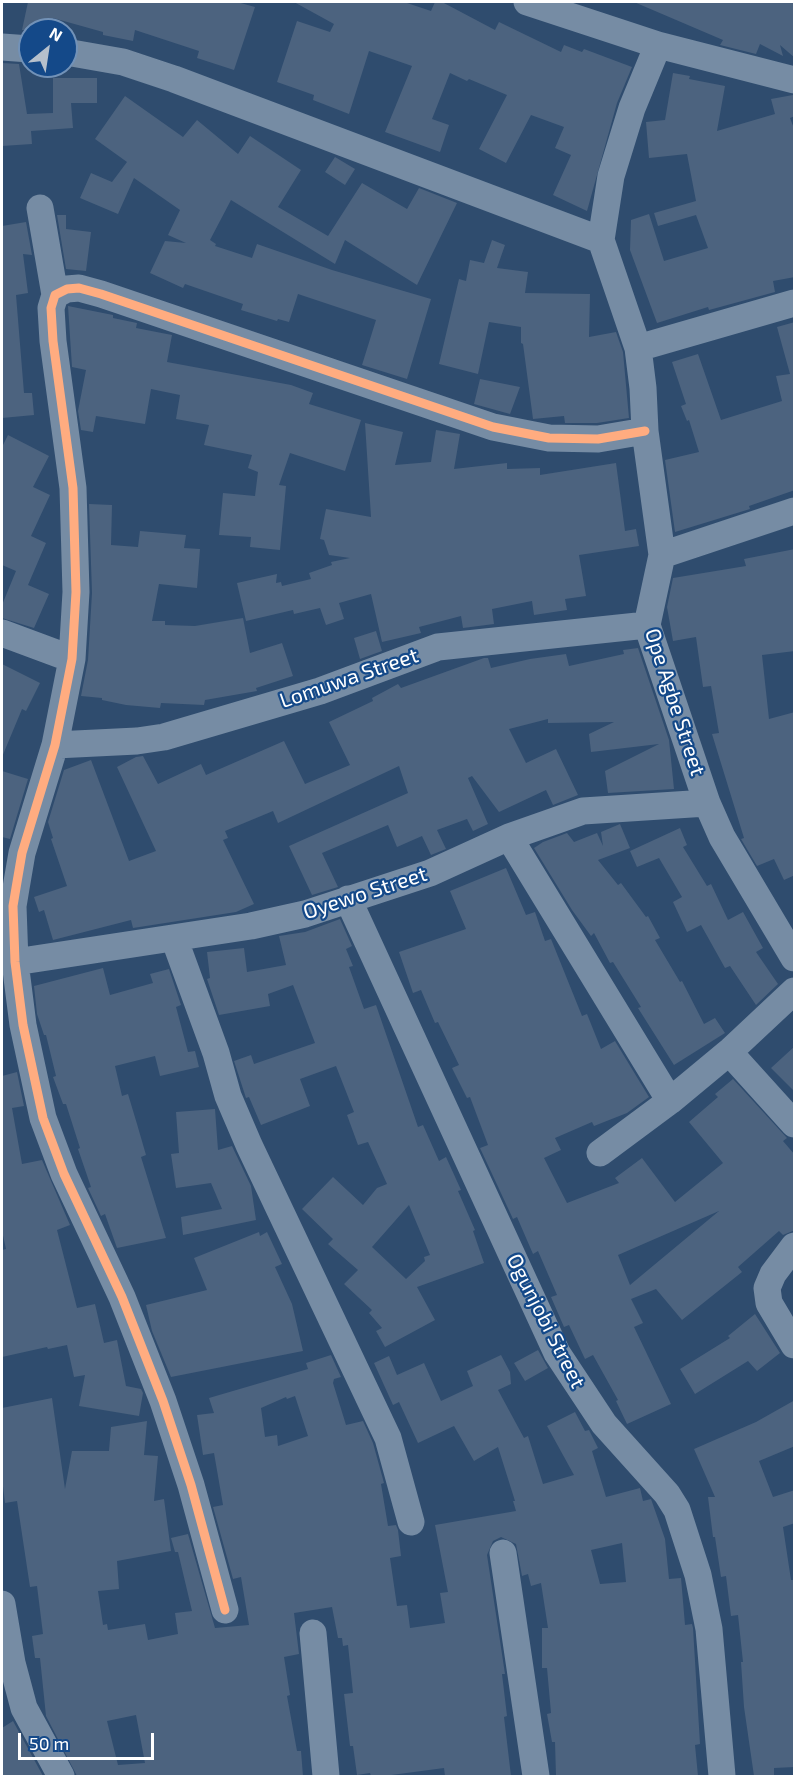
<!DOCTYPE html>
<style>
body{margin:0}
#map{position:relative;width:796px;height:1778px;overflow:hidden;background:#2f4c6e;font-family:"Exo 2",sans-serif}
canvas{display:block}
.frame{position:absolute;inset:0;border:3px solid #fff;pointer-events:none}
.north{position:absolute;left:18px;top:18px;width:60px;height:60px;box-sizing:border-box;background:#144989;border:2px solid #7292b8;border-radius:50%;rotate:30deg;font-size:16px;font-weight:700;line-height:24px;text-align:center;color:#fff}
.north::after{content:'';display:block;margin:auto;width:21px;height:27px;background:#b6c0cc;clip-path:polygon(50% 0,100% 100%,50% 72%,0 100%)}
.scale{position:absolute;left:18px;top:1733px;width:136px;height:27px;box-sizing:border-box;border:3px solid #fff;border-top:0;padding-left:8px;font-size:18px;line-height:21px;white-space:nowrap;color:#fff;-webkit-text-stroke:4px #144989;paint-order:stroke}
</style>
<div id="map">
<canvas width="796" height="1778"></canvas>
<div class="frame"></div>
<div class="north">N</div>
<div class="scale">50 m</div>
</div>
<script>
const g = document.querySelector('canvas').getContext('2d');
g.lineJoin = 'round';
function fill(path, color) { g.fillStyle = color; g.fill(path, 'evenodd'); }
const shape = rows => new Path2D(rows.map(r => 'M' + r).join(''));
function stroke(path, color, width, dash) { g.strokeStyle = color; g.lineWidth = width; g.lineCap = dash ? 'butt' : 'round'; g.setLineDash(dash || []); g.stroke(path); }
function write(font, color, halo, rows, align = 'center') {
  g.font = font + ' "Exo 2",sans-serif'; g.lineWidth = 4.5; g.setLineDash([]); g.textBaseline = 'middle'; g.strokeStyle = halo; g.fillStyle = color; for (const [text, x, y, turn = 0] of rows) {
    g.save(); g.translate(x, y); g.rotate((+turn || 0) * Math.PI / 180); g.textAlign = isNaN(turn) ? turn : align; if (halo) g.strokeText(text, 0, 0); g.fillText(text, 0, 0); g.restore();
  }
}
fill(shape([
 [28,2,237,2,255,7,234,70,197,58,199,51,135,30,133,41,103,35,103,32,53,18,50,30,22,30],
 [294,2,404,2,431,11,435,2,442,2,495,30,499,22,561,52,564,45,582,52,584,49,632,67,617,103,587,211,553,195,571,155,555,148,564,127,531,115,506,163,479,149,507,95,469,79,467,81,450,73,432,119,449,125,440,152,385,132,412,66,369,51,349,114,313,100,314,95,277,82,297,21,330,32,334,24],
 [634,2,795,2,795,58,780,45,783,56,760,44,756,54,720,45,723,40],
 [2,63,19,64,27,114,53,113,53,78,97,78,97,103,71,103,73,128,31,131,32,144,2,146],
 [673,73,690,76,689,79,725,86,717,131,775,114,771,99,793,95,795,116,790,118,795,131,795,277,773,281,775,292,709,310,708,307,657,323,630,250,631,220,649,214,664,261,708,248,696,215,658,226,654,213,696,201,687,154,649,158,646,122,665,120],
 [125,96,183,137,197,120,238,154,250,136,301,170,278,207,328,236,362,183,407,209,419,188,457,203,417,285,345,240,335,264,231,200,210,240,216,244,215,246,252,258,257,244,332,270,431,299,407,379,362,365,376,320,298,294,289,322,278,319,277,321,241,310,243,304,185,284,183,288,150,273,165,241,186,243,168,235,180,210,134,178,118,214,80,198,91,173,112,182,127,162,95,139],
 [335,157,355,169,345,185,325,172],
 [57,215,66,215,66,229,91,232,86,271,66,269],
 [26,222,32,255,23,254,28,293,16,295,24,393,32,393,34,415,2,418,2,226],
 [492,240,505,245,497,268,528,272,525,293,590,294,589,337,616,332,623,352,629,418,597,423,565,423,564,416,533,419,523,344,521,343,521,327,489,322,478,374,439,364,459,279,466,281,470,260,484,263],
 [68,306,113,315,113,318,137,323,136,328,172,335,167,362,291,385,313,393,309,404,361,420,345,471,290,453,279,485,286,486,280,550,250,547,251,537,219,535,223,493,255,496,258,472,248,468,252,455,204,445,209,425,176,419,180,395,151,389,145,424,96,416,93,432,81,430,78,411,86,370,72,367],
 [795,322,795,490,749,506,750,509,675,532,665,460,699,452,689,420,687,421,681,406,686,404,672,362,698,354,721,420,782,401,776,376,790,374,777,327],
 [480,379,520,387,510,414,474,404],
 [365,423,403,432,395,465,431,462,436,430,460,434,454,469,507,463,507,469,540,468,540,475,616,463,625,531,636,529,639,546,579,555,586,596,565,599,567,610,534,615,532,601,492,609,494,624,463,628,461,616,419,627,421,633,382,642,371,594,339,603,344,619,326,625,320,608,294,614,293,610,246,621,237,583,277,574,276,583,281,582,282,586,311,579,309,573,332,565,331,562,350,558,329,555,324,540,320,539,326,509,371,517],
 [8,435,49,456,33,487,50,495,31,536,46,543,28,585,49,594,34,628,2,618,2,605,16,571,2,565,2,447],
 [89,504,112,505,111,545,138,547,140,531,186,535,184,548,200,549,197,588,159,584,152,621,165,621,165,625,195,626,243,618,250,653,282,643,293,676,256,688,257,691,205,700,204,705,161,703,160,708,126,705,102,700,102,698,81,696,88,660,92,593],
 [795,549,795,651,762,655,769,719,795,712,795,875,784,880,774,859,757,866,741,839,744,838,712,734,719,733,711,686,703,687,696,637,673,641,667,607,673,578,746,566,744,559],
 [376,631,382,651,360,659,354,638],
 [638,648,669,740,674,789,608,793,605,771,659,744,591,752,589,734,614,722,548,723,548,719,509,729,526,763,556,749,578,795,553,805,546,790,499,812,472,776,468,778,488,824,473,831,467,819,437,830,446,849,431,855,422,836,397,847,388,825,322,853,338,887,312,895,289,846,408,793,399,766,278,823,273,811,225,831,228,838,223,840,254,904,236,912,133,928,131,920,53,940,44,910,39,912,34,897,67,886,51,839,53,838,48,822,64,770,91,760,129,861,156,851,117,767,136,757,143,756,158,784,201,764,206,775,284,741,305,784,350,765,329,722,373,701,372,698,398,684,401,688,484,658,488,658,491,668,530,659,566,654,569,666,624,654,623,650],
 [2,664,40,683,26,711,22,709,2,757],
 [2,771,28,779,10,839,2,837],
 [620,824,630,848,598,860,618,885,621,883,646,917,648,916,660,938,655,940,680,982,682,981,704,1024,715,1018,725,1033,674,1065,638,1008,641,1007,613,962,610,963,594,933,591,936,572,910,534,848,543,842,567,833,574,842,597,833,603,846,601,832],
 [680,828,687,845,683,847,707,886,711,884,728,920,743,912,763,948,756,952,778,984,756,1005,730,966,725,968,701,925,687,932,673,902,682,897,659,858,637,867,630,851],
 [506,868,526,915,535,912,545,941,551,939,582,1016,587,1014,601,1049,615,1041,649,1097,627,1113,594,1126,592,1122,555,1138,561,1150,544,1158,567,1203,619,1183,615,1178,642,1158,675,1202,723,1163,689,1122,718,1097,715,1094,733,1079,787,1138,783,1141,795,1155,795,1230,783,1235,779,1231,738,1267,742,1272,682,1320,656,1289,631,1299,643,1323,634,1327,671,1404,627,1424,616,1401,618,1400,593,1355,585,1359,569,1325,564,1327,551,1297,557,1295,538,1251,533,1254,517,1217,513,1219,480,1148,488,1145,470,1097,467,1098,452,1068,459,1065,438,1022,435,1023,421,990,413,993,399,952,466,929,450,891],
 [719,1211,630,1285,618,1255],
 [340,919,352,946,346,949,353,966,349,967,364,1009,376,1005,418,1127,423,1125,439,1161,446,1157,461,1190,458,1191,475,1230,473,1231,484,1263,417,1287,435,1320,385,1347,376,1331,382,1328,369,1313,372,1310,344,1284,358,1270,328,1244,333,1239,302,1209,333,1177,363,1205,377,1188,387,1184,368,1142,358,1145,347,1115,354,1112,336,1066,300,1079,310,1106,261,1125,249,1097,246,1098,234,1061,251,1055,254,1064,315,1043,293,985,268,994,270,1006,219,1015,207,979,210,978,207,952,244,948,247,972,286,965,279,936,305,932],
 [409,1205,430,1255,424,1257,425,1261,406,1279,372,1247],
 [103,968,110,995,153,983,150,974,169,969,181,1005,176,1007,188,1052,195,1051,199,1067,160,1076,155,1056,115,1066,122,1096,128,1094,137,1124,146,1155,141,1157,166,1238,117,1248,105,1214,101,1216,88,1188,91,1187,78,1149,80,1148,66,1104,63,1104,53,1077,56,1076,46,1035,44,1035,37,1014,34,986],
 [795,1046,795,1092,771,1068],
 [17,1072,24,1106,12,1108,22,1164,42,1160,70,1225,57,1230,77,1308,95,1304,104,1343,117,1340,126,1386,141,1389,143,1393,139,1416,79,1406,85,1375,74,1377,67,1345,48,1349,47,1347,2,1357,2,1250,6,1249,2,1231,2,1076],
 [215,1109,218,1150,232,1146,251,1186,256,1220,183,1235,181,1217,222,1209,211,1183,176,1188,171,1154,179,1153,176,1112],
 [259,1232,260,1236,267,1232,282,1264,275,1267,292,1304,303,1351,171,1377,152,1331,146,1305,207,1290,194,1258],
 [755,1314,780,1353,757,1371,748,1361,695,1394,680,1369,730,1338,728,1336],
 [538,1350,548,1368,525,1381,514,1363],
 [331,1355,341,1377,334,1379,333,1383,346,1425,363,1421,373,1443,384,1483,381,1484,388,1526,396,1525,398,1530,401,1556,390,1558,397,1606,407,1605,410,1628,445,1623,440,1593,448,1592,435,1525,516,1511,513,1501,515,1501,498,1447,474,1461,454,1426,418,1443,399,1402,393,1405,374,1363,389,1356,397,1375,424,1363,441,1401,473,1386,467,1371,501,1355,510,1372,511,1384,498,1390,524,1438,528,1436,543,1484,574,1475,547,1426,575,1412,585,1431,589,1430,598,1448,592,1451,606,1497,640,1488,643,1501,651,1499,665,1539,669,1579,681,1578,685,1625,692,1624,693,1628,700,1744,695,1745,698,1776,556,1776,555,1742,552,1742,547,1714,551,1713,547,1668,542,1668,542,1628,548,1628,541,1583,531,1586,528,1574,522,1576,516,1544,501,1537,493,1541,487,1555,505,1674,502,1674,507,1716,504,1717,511,1776,445,1776,444,1768,384,1776,371,1776,370,1773,357,1775,353,1746,350,1746,344,1694,353,1693,348,1645,343,1646,342,1638,338,1638,332,1607,294,1613,299,1654,284,1657,290,1695,287,1696,297,1751,301,1751,303,1776,77,1776,46,1716,40,1658,35,1658,32,1636,43,1634,37,1586,30,1587,17,1501,5,1503,2,1478,2,1408,52,1398,65,1489,72,1451,109,1451,111,1427,147,1421,144,1455,158,1456,154,1501,164,1499,171,1551,117,1561,119,1589,98,1591,103,1625,107,1624,108,1630,145,1624,148,1640,178,1634,175,1613,192,1611,178,1552,175,1552,171,1538,188,1534,215,1628,249,1625,241,1577,233,1579,213,1507,223,1505,214,1453,203,1455,197,1415,214,1413,209,1398,308,1369,306,1363],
 [295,1396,308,1436,278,1446,277,1435,265,1437,261,1408,286,1397,287,1399],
 [622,1543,626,1582,600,1584,591,1550],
 [136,1715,145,1763,118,1765,107,1721],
 [795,1400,795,1446,759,1461,773,1497,795,1490,795,1523,783,1527,791,1580,795,1580,795,1767,774,1768,774,1776,754,1776,744,1707,741,1662,743,1662,738,1615,731,1616,726,1576,721,1577,715,1537,713,1537,708,1497,715,1497,694,1449,756,1422],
 [13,1721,43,1776,2,1776,2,1728]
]), '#4c637f');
stroke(shape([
 [527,2,658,45,794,80],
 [658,45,632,108,611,176,601,240,638,348,643,388,645,431,662,555,647,625,707,803,722,837,794,958],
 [2,47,30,49],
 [66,52,123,62,174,79,601,240],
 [40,208,55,295],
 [638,348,794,303],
 [662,555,794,511],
 [2,633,72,659],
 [55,745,137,741,164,737,320,691,438,647,647,625],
 [509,837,670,1101],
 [348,899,557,1353,604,1424,667,1494,677,1510,698,1575,709,1629,722,1776],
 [174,938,216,1053,228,1096,249,1145,388,1438,411,1522],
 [15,962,251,926,305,914,430,873,509,837,583,811,707,803],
 [794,991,729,1052,794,1124],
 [600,1153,670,1101,729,1052],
 [794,1246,773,1274,767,1288,769,1303,794,1345],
 [503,1553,536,1776],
 [2,1604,12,1663,24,1708,61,1776],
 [225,1610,191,1485,163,1401,122,1297,64,1174,43,1118,23,1025,15,962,13,906,16,888,22,853,55,745,72,659,76,592,73,488,53,341,51,308,55,295,67,289,79,288,101,294,493,427,549,438,598,439,645,431],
 [313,1633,326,1776]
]), '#768ca4', 27);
stroke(shape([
 [225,1610,191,1485,163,1401,122,1297,64,1174,43,1118,23,1025,15,962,13,906,16,888,22,853,55,745,72,659,76,592,73,488,53,341,51,308,55,295,67,289,79,288,101,294,493,427,549,438,598,439,645,431]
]), '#ffac80', 9);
write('21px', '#fff', '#144989', [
 ["Lomuwa Street",349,678,-19],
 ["Ope Agbe Street",675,702,72],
 ["Oyewo Street",365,893,-18],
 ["Ogunjobi Street",546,1321,63]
]);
</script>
